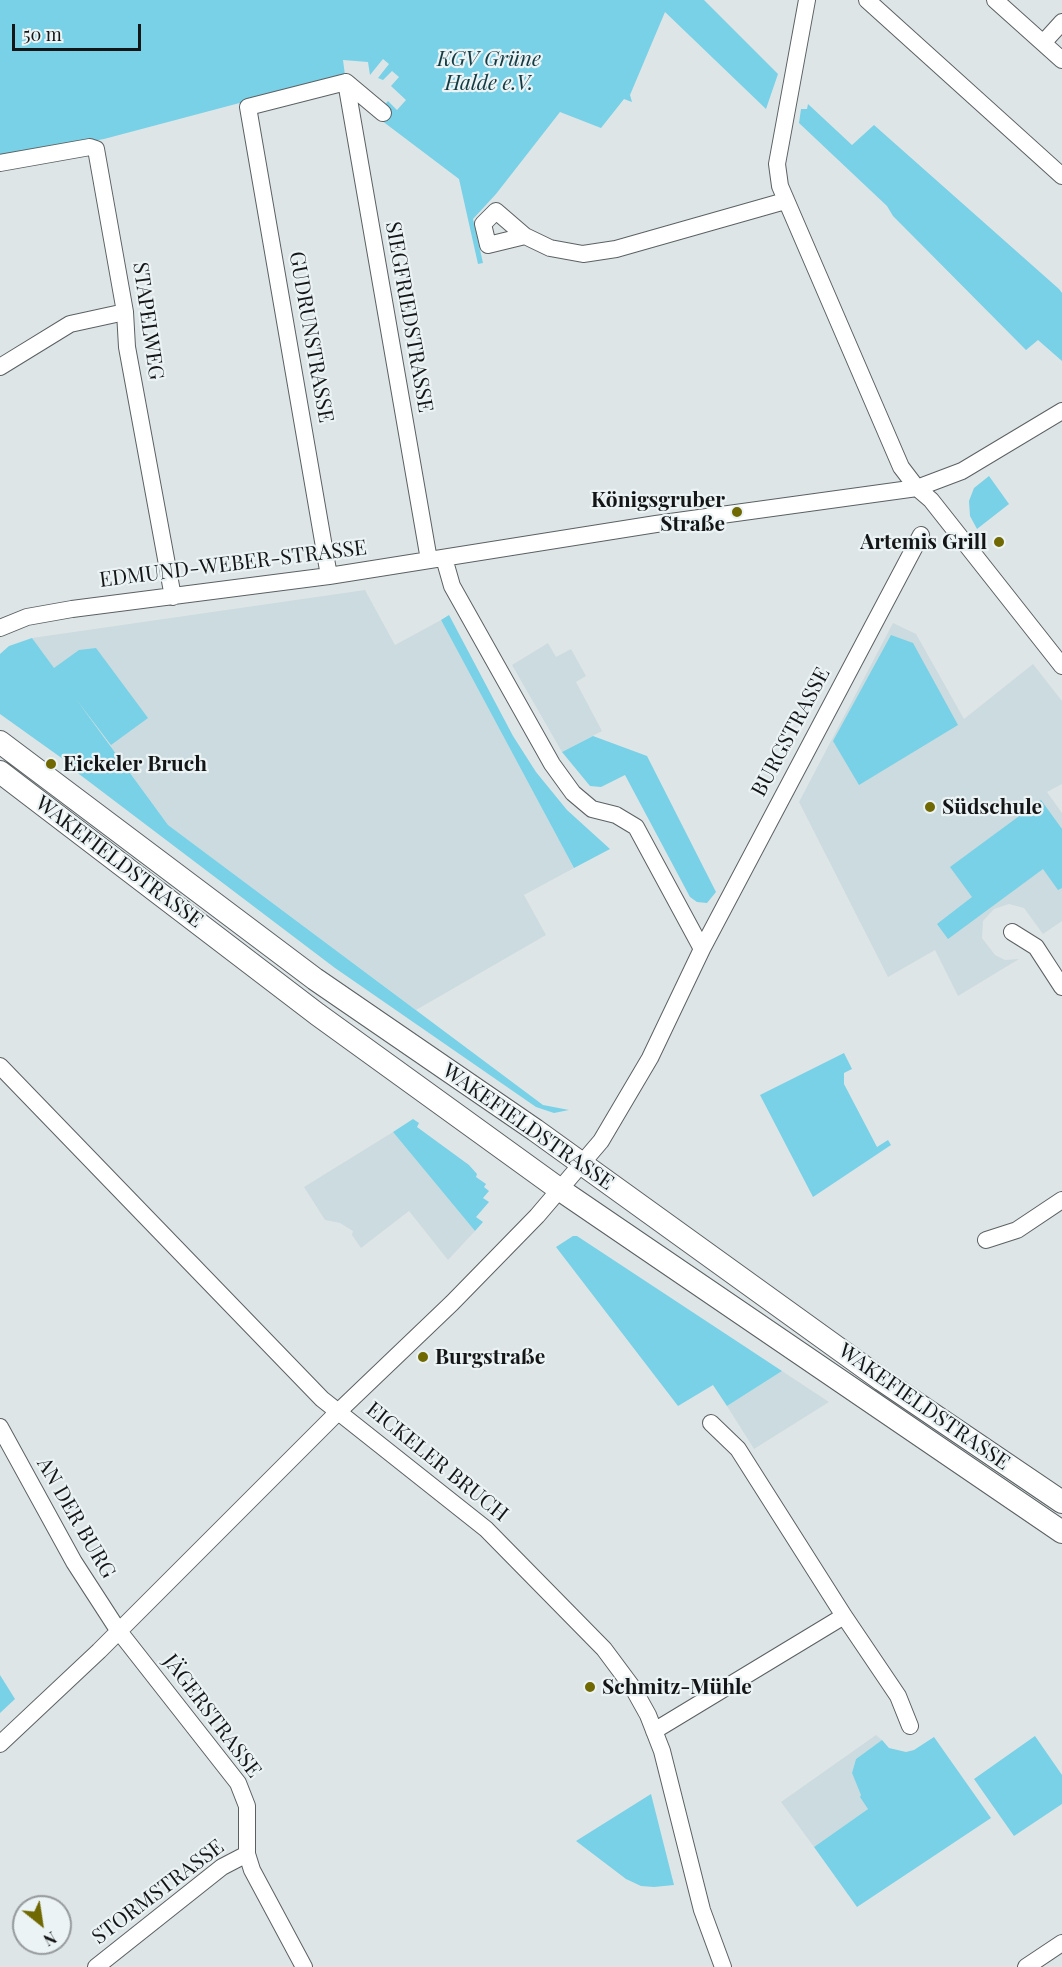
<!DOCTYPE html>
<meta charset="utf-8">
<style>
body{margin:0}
#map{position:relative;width:1062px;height:1967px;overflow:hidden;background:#dee5e7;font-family:"Playfair Display",serif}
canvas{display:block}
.north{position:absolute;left:12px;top:1895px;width:60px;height:60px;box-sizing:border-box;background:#ebf3f4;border:2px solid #959a9b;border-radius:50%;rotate:150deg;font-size:16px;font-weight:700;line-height:24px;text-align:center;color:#131516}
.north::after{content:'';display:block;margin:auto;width:21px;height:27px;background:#706800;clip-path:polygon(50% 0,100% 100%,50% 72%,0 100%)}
.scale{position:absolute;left:12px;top:24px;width:129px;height:27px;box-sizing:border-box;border:3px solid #131516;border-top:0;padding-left:8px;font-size:18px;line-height:21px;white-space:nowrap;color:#131516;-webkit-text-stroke:4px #ebf3f4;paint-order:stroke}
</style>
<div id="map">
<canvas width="1062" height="1967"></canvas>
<div class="north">N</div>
<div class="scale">50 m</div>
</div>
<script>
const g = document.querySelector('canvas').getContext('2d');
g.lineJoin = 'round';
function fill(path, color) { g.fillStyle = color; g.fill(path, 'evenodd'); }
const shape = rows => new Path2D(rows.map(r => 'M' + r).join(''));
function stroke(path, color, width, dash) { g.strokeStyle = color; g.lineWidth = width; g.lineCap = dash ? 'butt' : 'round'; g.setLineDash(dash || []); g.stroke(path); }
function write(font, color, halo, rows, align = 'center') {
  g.font = font + ' "Playfair Display",serif'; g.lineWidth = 4.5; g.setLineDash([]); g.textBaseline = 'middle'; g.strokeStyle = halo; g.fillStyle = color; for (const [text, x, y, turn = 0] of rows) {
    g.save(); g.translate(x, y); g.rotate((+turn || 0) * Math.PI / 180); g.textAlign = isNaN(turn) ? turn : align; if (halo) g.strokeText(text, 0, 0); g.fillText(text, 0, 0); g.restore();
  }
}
fill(shape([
 [365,590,395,645,441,620,574,868,524,895,546,935,416,1010,168,825,32,638],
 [893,623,916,634,964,719,1033,664,1062,701,1062,784,1047,792,1062,813,1062,921,1043,934,1024,908,1009,904,994,909,983,921,982,938,995,955,1005,960,1019,959,958,996,935,950,888,977,799,802],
 [548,643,556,657,571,649,586,676,576,682,602,731,562,752,512,665],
 [393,1132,475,1231,448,1260,409,1211,361,1248,352,1235,353,1231,340,1223,325,1220,304,1187],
 [782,1371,829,1402,754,1449,727,1406],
 [876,1735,882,1740,856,1759,852,1773,868,1809,814,1847,781,1802]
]), '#cbdbdf');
fill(shape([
 [0,0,704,0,778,74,766,109,665,12,630,95,632,102,624,99,601,128,560,112,496,194,473,219,483,263,478,264,459,179,365,108,378,112,388,101,397,110,406,100,391,86,399,77,392,71,383,80,378,78,389,64,383,59,370,75,368,62,343,60,345,75,104,139,0,158],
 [808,104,852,145,874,125,1059,289,1062,293,1062,361,1038,340,1026,350,893,216,887,206,799,123,801,109,807,109],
 [989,476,1009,504,977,529,970,516,969,501,974,488],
 [449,615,513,736,536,772,567,810,610,849,574,868,441,620],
 [891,635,913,643,958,725,859,785,833,741],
 [32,638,54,668,79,650,96,648,148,718,111,745,76,699,168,825,543,1105,569,1110,554,1113,536,1107,335,968,79,774,70,764,0,714,0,654,9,646],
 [593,736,647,756,716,892,707,903,697,902,690,897,625,775,601,787,590,786,562,752],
 [1041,800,1062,829,1062,888,1058,890,1043,869,948,939,937,924,972,897,950,867],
 [844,1053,852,1069,844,1073,844,1084,877,1147,888,1140,891,1145,813,1197,760,1095],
 [413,1119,419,1123,417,1127,469,1165,477,1174,476,1177,486,1184,484,1187,489,1191,483,1198,489,1202,476,1217,483,1222,475,1231,393,1132],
 [573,1236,577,1236,782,1371,727,1406,713,1385,678,1406,556,1247],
 [0,1675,15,1699,0,1713],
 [1035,1736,1062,1775,1062,1804,1014,1836,974,1779],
 [934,1737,991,1818,857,1907,814,1847,868,1809,860,1797,861,1795,852,1773,856,1759,882,1740,889,1748,906,1752,914,1750],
 [651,1794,674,1885,654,1887,641,1886,626,1879,576,1841]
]), '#78d1e6');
const minor = shape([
 [807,0,777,164,780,186,901,467,917,488,931,500,1062,666],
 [867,0,1062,176],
 [995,0,1062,60],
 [1043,43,1062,22],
 [346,82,429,560],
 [0,163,90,147,96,149,125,312,127,347,173,597],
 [525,236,488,245,483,224,496,211,525,236,550,248,583,254,616,249,785,201],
 [0,367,70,324,125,312],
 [444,558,452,586,552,764,573,793,592,809,616,815,636,827,702,949],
 [329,576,248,107,346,82,383,113],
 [0,628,27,617,72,609,329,576,656,524,917,488,962,471,1062,411],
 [1012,932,1036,947,1062,987],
 [0,1066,322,1399,486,1529,604,1649,633,1688,648,1715,662,1751,702,1910,723,1967],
 [986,1240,1017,1230,1062,1200],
 [711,1423,738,1449,844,1616,898,1696,910,1726],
 [0,1427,74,1562,118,1630,238,1783,247,1806,247,1854,252,1870,304,1967],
 [654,1731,844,1616],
 [0,1744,99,1651,339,1411,452,1303,537,1216,601,1141,650,1058,702,949,921,535],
 [96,1967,222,1867,247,1854],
 [1026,1967,1062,1943]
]);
const secondary = shape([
 [0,742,315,979,535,1130,882,1380,1062,1502],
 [0,772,317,1014,559,1189,1062,1532]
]);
stroke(minor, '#5b6163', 18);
stroke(secondary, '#5b6163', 24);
stroke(minor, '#fff', 16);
stroke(secondary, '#fff', 22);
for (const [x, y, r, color] of [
 [737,512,6,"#706800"],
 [999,542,6,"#706800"],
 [51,764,6,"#706800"],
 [930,807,6,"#706800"],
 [423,1357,6,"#706800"],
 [590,1687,6,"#706800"]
]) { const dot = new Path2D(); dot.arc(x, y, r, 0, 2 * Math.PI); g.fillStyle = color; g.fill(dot); stroke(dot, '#ebf3f4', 2); }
write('italic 21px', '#113b44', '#ebf3f4', [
 ["KGV Grüne",489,59],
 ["Halde e.V.",489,83]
]);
write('21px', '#131516', '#ebf3f4', [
 ["SIEGFRIEDSTRASSE",409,317,80],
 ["STAPELWEG",148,321,82],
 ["GUDRUNSTRASSE",311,337,80],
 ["EDMUND-WEBER-STRASSE",233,564,-7],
 ["BURGSTRASSE",791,732,-62],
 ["WAKEFIELDSTRASSE",119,862,37],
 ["WAKEFIELDSTRASSE",528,1127,35],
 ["WAKEFIELDSTRASSE",924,1407,35],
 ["EICKELER BRUCH",437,1462,39],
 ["AN DER BURG",76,1518,60],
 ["JÄGERSTRASSE",212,1716,53],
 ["STORMSTRASSE",158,1892,-37]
]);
write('bold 21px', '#131516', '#ebf3f4', [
 ["Königsgruber",725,500,"right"],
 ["Straße",725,524,"right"],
 ["Artemis Grill",987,542,"right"],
 ["Eickeler Bruch",63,764],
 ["Südschule",942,807],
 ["Burgstraße",435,1357],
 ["Schmitz-Mühle",602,1687]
], 'left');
</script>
